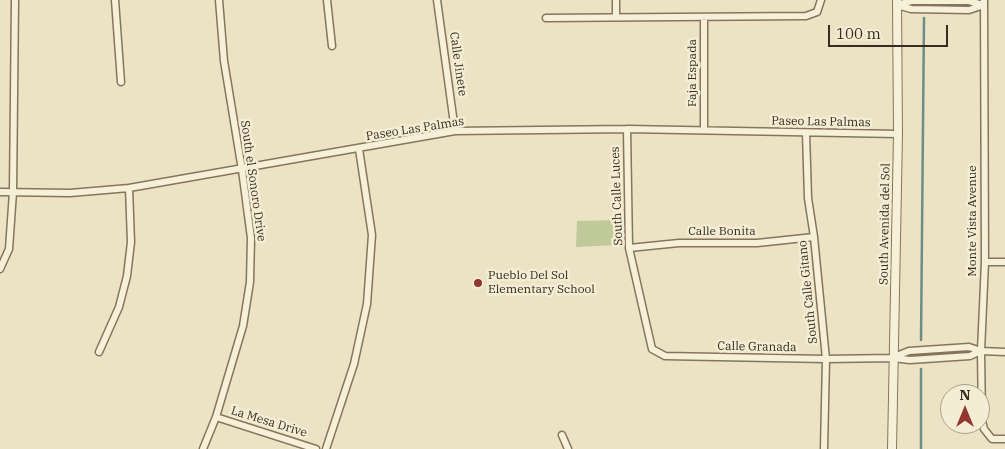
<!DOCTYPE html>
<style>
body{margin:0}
#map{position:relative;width:1005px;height:449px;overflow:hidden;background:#ece3c5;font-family:"IBM Plex Serif",serif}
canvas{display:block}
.north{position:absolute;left:940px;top:384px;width:50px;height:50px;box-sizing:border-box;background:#f4edd4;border:1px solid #a8a08c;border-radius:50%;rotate:0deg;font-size:14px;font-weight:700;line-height:20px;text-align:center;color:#372c1f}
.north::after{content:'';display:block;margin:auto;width:18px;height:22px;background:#92362f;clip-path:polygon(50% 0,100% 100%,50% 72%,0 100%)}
.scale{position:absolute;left:828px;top:25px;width:120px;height:22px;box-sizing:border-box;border:2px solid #372c1f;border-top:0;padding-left:6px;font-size:15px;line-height:18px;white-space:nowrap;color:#372c1f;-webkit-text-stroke:4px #f4edd4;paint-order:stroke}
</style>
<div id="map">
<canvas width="1005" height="449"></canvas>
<div class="north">N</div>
<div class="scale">100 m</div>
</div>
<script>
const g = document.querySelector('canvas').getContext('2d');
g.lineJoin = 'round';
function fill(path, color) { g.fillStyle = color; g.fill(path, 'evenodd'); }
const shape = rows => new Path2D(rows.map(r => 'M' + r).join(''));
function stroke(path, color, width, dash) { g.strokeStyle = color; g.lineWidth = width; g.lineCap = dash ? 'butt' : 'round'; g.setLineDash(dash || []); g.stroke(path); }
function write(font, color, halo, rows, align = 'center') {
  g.font = font + ' "IBM Plex Serif",serif'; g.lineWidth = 5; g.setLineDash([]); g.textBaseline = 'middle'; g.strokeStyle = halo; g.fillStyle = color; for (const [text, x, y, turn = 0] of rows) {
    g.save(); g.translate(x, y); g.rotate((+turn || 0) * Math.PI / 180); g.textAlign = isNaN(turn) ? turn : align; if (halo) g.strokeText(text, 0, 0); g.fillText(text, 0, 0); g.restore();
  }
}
fill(shape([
 [618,220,618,245,576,247,577,221]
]), '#c0c999');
stroke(shape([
 [921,340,924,18],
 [921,449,921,369]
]), '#6d8d88', 2.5);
const minor = shape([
 [115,0,121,82],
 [327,0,332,46],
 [437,0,455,131],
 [616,0,616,17],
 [984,0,985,262,981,351,982,421,984,429,992,439,1005,439],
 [897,5,911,9,969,10,984,5],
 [897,5,911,1,969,1,983,5],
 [546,18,806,16,817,12,821,0],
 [627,129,629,248,652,349,665,356,826,359,893,358,910,360,970,356,981,351],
 [704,130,704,17],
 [806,133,808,198,814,237,826,359,824,449],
 [0,192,70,193,129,188,455,131,627,129,898,134],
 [629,248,679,243,757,243,814,237],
 [985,262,1005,262],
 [0,269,9,249,13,192,15,0],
 [99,352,119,307,127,276,131,242,129,188],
 [894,357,909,351,969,347,981,351,1005,352],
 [216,417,316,449],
 [562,435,568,449],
 [203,449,216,417,243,326,250,282,251,238,242,170,224,61,219,0],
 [326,449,354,364,367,304,372,235,359,149]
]);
const tertiary = shape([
 [892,449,898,134,897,0]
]);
stroke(minor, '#86755c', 9);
stroke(tertiary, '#86755c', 10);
stroke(minor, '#f7f0d8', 6);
stroke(tertiary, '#f7f0d8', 8);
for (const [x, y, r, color] of [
 [478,283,5,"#92362f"]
]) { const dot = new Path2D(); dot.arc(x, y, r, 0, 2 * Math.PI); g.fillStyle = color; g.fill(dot); stroke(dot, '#f4edd4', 2); }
write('12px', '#372c1f', '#f4edd4', [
 ["Calle Jinete",458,64,82],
 ["Faja Espada",693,73,-90],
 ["Paseo Las Palmas",821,122,1],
 ["Paseo Las Palmas",415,129,-9],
 ["South el Sonoro Drive",253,181,82],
 ["South Calle Luces",617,196,-92],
 ["Monte Vista Avenue",973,221,-90],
 ["South Avenida del Sol",885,224,-89],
 ["Calle Bonita",722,232],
 ["South Calle Gitano",808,292,-96],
 ["Calle Granada",757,347,1],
 ["La Mesa Drive",269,422,17]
]);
write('12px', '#372c1f', '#f4edd4', [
 ["Pueblo Del Sol",488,276],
 ["Elementary School",488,290]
], 'left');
</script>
